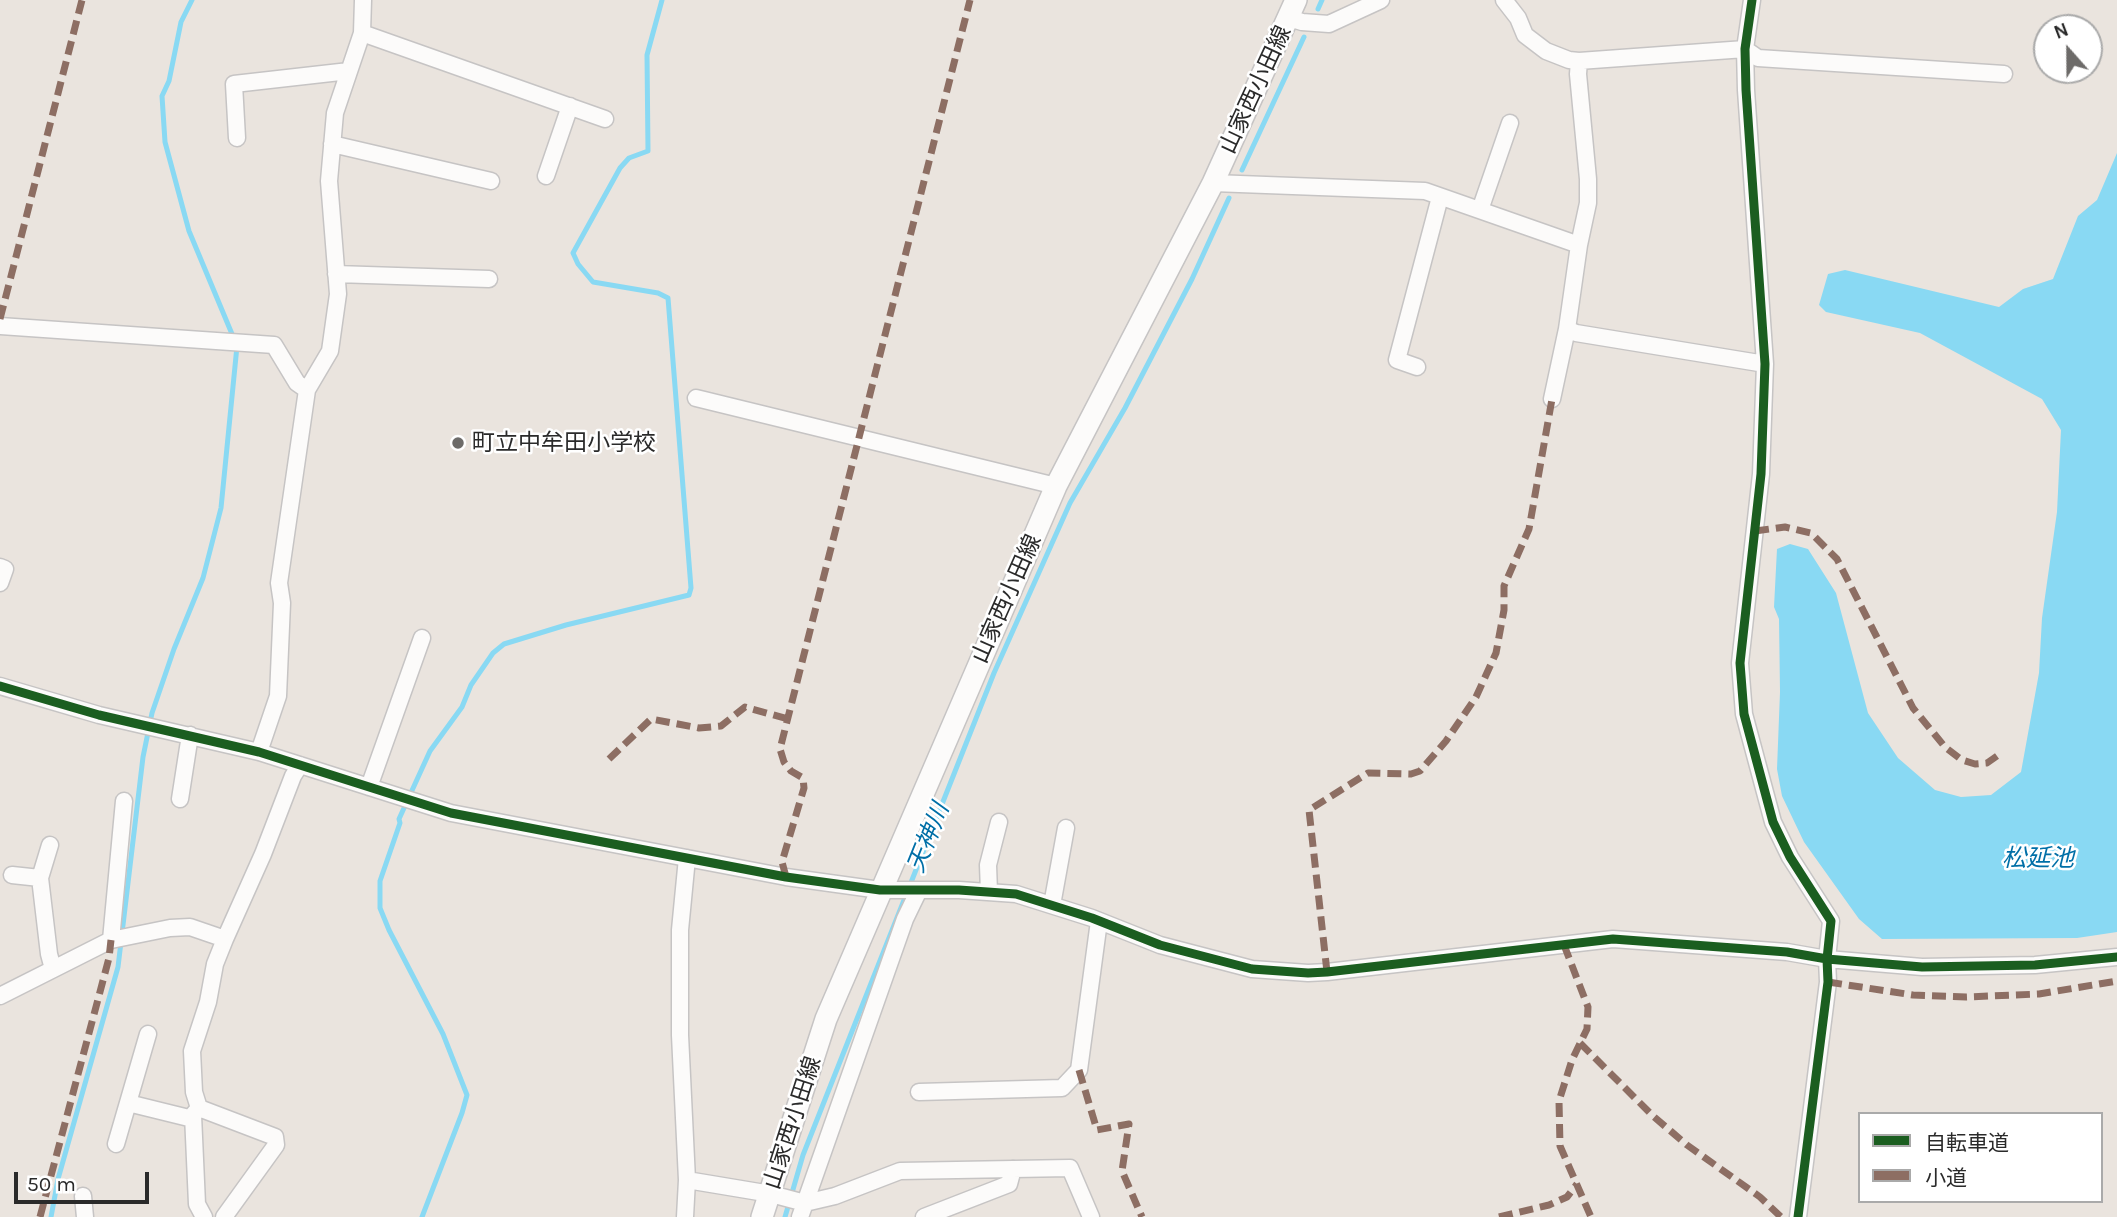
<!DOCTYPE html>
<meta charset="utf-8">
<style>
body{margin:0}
#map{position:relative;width:2117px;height:1217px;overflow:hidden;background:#eae4de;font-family:Karla,"Noto Sans JP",sans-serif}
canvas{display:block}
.legend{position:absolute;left:1858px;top:1112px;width:245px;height:91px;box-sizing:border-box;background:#fff;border:2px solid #aaa;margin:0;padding:9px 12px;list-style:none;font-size:21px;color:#2a2a2a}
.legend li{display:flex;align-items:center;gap:14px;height:35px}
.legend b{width:35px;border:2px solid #aaa}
.north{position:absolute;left:2033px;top:14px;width:70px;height:70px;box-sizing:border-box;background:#fff;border:2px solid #aaa;border-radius:50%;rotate:339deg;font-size:19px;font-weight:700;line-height:28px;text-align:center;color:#2a2a2a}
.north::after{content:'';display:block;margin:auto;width:24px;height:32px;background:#6d6b69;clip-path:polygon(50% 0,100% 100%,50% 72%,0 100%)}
.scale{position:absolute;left:14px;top:1172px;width:135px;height:32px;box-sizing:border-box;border:4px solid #2a2a2a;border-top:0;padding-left:9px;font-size:21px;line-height:24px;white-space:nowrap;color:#2a2a2a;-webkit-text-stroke:5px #fff;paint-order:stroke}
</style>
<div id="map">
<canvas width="2117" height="1217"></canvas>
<ul class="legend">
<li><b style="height:9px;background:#1b5e20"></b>自転車道</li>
<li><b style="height:9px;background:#8d6e63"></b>小道</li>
</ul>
<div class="north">N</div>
<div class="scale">50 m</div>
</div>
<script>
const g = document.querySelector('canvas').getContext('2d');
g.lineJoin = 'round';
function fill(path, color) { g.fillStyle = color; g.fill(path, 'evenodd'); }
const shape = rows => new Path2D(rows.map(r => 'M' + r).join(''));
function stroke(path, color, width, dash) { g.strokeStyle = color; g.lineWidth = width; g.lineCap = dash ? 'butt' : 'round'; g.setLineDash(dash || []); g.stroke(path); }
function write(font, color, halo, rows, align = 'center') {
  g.font = font + ' Karla,"Noto Sans JP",sans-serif'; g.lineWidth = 5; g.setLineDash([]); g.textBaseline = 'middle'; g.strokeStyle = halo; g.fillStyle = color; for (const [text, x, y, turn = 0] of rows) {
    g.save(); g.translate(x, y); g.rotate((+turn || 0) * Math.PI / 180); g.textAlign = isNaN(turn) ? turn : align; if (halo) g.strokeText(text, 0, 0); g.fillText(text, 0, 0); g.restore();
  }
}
fill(shape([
 [2117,153,2117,932,2077,938,1882,939,1859,919,1804,842,1782,796,1777,769,1780,692,1779,619,1774,607,1777,549,1790,544,1808,549,1836,593,1868,713,1898,758,1935,790,1961,797,1991,795,2021,772,2039,673,2042,618,2057,512,2061,430,2042,399,1920,333,1826,312,1819,305,1828,274,1845,270,1999,307,2023,289,2053,279,2078,216,2097,200]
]), '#89d9f3');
stroke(shape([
 [1318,9,1322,0],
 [1242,170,1304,37],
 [51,1217,58,1179,118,967,143,757,152,713,174,649,203,578,221,508,237,346,189,231,165,142,162,96,169,81,181,22,192,0],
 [422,1217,462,1113,467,1095,443,1034,389,930,380,908,380,881,400,823,399,819,430,751,462,707,471,685,493,653,504,644,566,625,689,595,691,588,668,298,658,293,593,282,578,264,573,253,620,168,629,158,648,151,647,55,662,0],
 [785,1217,803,1155,994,673,1070,503,1125,408,1192,279,1229,198]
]), '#89d9f3', 5);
const street = shape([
 [1504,0,1518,18,1525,35,1546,51,1569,60,1579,61,1745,49,1758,58,2004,74],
 [1752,0,1745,49,1746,90,1765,364,1761,474,1740,663,1744,714,1773,822,1790,857,1831,921,1827,959,1828,982,1798,1217],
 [1289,18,1302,22,1329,24,1381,0],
 [362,33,605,119],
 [1579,61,1578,74,1588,179,1588,203,1579,245,1567,329,1576,333,1765,364],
 [237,138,234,84,349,71],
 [332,144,491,181],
 [546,176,570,106],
 [1213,183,1425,191,1579,245],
 [1480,210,1510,123],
 [336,274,489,279],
 [0,326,274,345,297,383,307,390],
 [1417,367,1397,360,1440,197],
 [696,398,1056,486],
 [1552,399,1567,329],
 [0,567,5,569,0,583],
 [0,686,99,715,259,752,451,813,786,877,880,890,959,890,1016,894,1092,918,1160,945,1252,969,1308,973,1327,972,1613,939,1787,952,1827,959,1922,967,2035,965,2117,957],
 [259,752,278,696,282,603,279,583,307,390,330,351,338,294,329,181,335,113,362,33,363,0],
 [369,787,422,638],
 [180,799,190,735],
 [50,845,40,878,49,954,53,969],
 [12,875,40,878],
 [989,892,988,865,999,822],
 [1052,905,1066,828],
 [225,939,263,854,293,776,300,765],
 [111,940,124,801],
 [0,996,111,940,170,928,190,927,225,939,215,964,208,1002,192,1051,194,1092,199,1108,193,1115,197,1204,204,1217],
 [919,1092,1062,1088,1079,1070,1099,921],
 [128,1103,193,1119],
 [199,1108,275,1137,276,1145,224,1217],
 [116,1144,148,1034],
 [687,1180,771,1194,805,1203,800,1217],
 [83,1196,85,1217],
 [805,1203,905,919,919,890],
 [805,1203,835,1196,900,1171,1070,1168,1091,1217],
 [685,1217,687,1180,680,1035,680,930,687,858],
 [924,1217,1009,1184,1013,1169]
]);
const secondary = shape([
 [762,1217,826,1019,1056,486,1213,183,1296,0]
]);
stroke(street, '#c6c4c4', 19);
stroke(secondary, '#c6c4c4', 24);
stroke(street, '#fcfbfa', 16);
stroke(secondary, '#fcfbfa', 21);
stroke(shape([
 [0,319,82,0],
 [1755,531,1785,527,1811,533,1837,559,1913,708,1945,747,1962,760,1975,764,1987,763,1997,756],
 [609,759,651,719,699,728,721,726,745,707,788,719],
 [786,877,782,862,804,788,803,778,791,771,784,762,780,749,970,0],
 [1564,945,1588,1007,1587,1029,1572,1060,1559,1101,1560,1146,1591,1217],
 [1327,972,1309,810,1368,773,1411,774,1420,771,1446,741,1476,697,1496,653,1504,610,1504,586,1529,529,1552,399],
 [1828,982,1913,995,1966,997,2039,994,2117,981],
 [1580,1043,1653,1116,1687,1145,1760,1197,1781,1217],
 [1079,1070,1097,1130,1129,1124,1122,1171,1142,1217],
 [40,1217,109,958,111,940],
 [1499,1217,1549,1205,1567,1197,1577,1184]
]), '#8d6e63', 7, [14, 7]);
stroke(shape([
 [1752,0,1745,49,1746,90,1765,364,1761,474,1740,663,1744,714,1773,822,1790,857,1831,921,1827,959,1828,982,1798,1217],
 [0,686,99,715,259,752,451,813,786,877,880,890,959,890,1016,894,1092,918,1160,945,1252,969,1308,973,1327,972,1613,939,1787,952,1827,959,1922,967,2035,965,2117,957]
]), '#1b5e20', 9);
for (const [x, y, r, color] of [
 [458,443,7,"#6d6b69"]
]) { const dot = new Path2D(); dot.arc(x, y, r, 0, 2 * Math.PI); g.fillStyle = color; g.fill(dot); stroke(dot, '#fff', 2.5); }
write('23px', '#2a2a2a', '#fff', [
 ["山家西小田線",1256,90,-65],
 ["山家西小田線",1007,599,-66],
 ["山家西小田線",793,1123,-72]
]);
write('23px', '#2a2a2a', '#fff', [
 ["町立中牟田小学校",472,443]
], 'left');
write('italic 24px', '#006fa7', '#fff', [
 ["天神川",929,838,-68],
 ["松延池",2038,859]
]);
</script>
